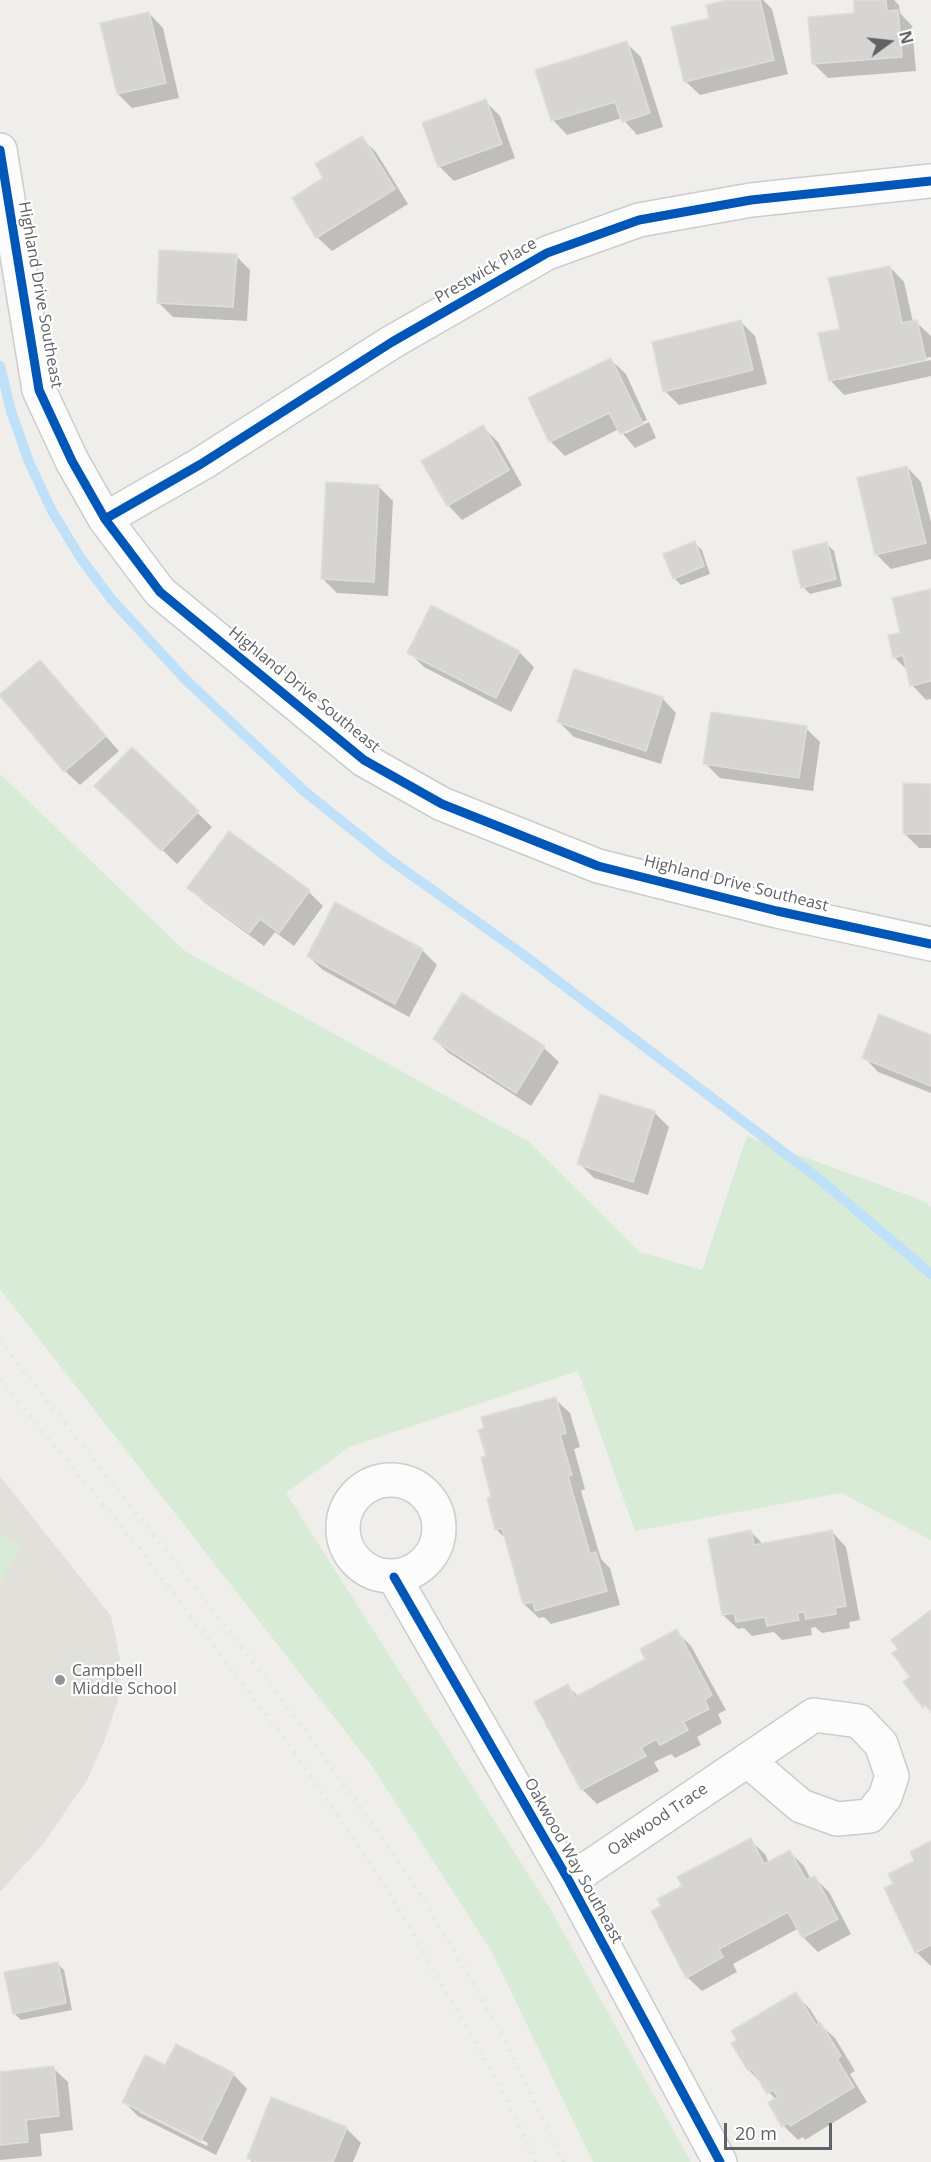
<!DOCTYPE html>
<style>
body{margin:0}
#map{position:relative;width:931px;height:2162px;overflow:hidden;background:#efeeea;font-family:"Open Sans",sans-serif}
canvas{display:block}
.north{position:absolute;left:859px;top:12px;width:60px;height:60px;-webkit-text-stroke:4px #fff;paint-order:stroke;rotate:75deg;font-size:16px;font-weight:700;line-height:24px;text-align:center;color:#5f6368}
.north::after{content:'';display:block;margin:auto;width:21px;height:27px;background:#5f6368;clip-path:polygon(50% 0,100% 100%,50% 72%,0 100%)}
.scale{position:absolute;left:724px;top:2123px;width:108px;height:27px;box-sizing:border-box;border:3px solid #5f6368;border-top:0;padding-left:8px;font-size:18px;line-height:21px;white-space:nowrap;color:#5f6368;-webkit-text-stroke:4px #fff;paint-order:stroke}
</style>
<div id="map">
<canvas width="931" height="2162"></canvas>
<div class="north">N</div>
<div class="scale">20 m</div>
</div>
<script>
const ctx = document.querySelector('canvas').getContext('2d');
ctx.lineJoin = 'round';
function fill(path, color) { ctx.fillStyle = color; ctx.fill(path, 'evenodd'); }
function stroke(path, color, width, dash) { ctx.strokeStyle = color; ctx.lineWidth = width; ctx.lineCap = dash ? 'butt' : 'round'; ctx.setLineDash(dash || []); ctx.stroke(path); }
function drawText(font, color, halo, rows, align = 'center') {
  ctx.font = font + ' "Open Sans",sans-serif'; ctx.lineWidth = 4.5; ctx.setLineDash([]); ctx.textBaseline = 'middle'; ctx.strokeStyle = halo; ctx.fillStyle = color; for (const [text, x, y, turn = 0] of rows) {
    ctx.save(); ctx.translate(x, y); ctx.rotate((+turn || 0) * Math.PI / 180); ctx.textAlign = isNaN(turn) ? turn : align; if (halo) ctx.strokeText(text, 0, 0); ctx.fillText(text, 0, 0); ctx.restore();
  }
}
const education = new Path2D(`
 M0,1476L111,1616L120,1659L118,1700L104,1742L87,1780L43,1844L0,1892Z`);
const green = new Path2D(`
 M0,774L185,951L529,1142L640,1252L702,1270L747,1136L924,1201L931,1207V1540L841,1493L635,1531L578,1371L349,1447L286,1493L551,1910L691,2162H593L492,1952L370,1763L0,1289Z
 M0,1533L21,1545L0,1583Z`);
const shadow = new Path2D(`
 M735,0H763L772,9L788,74L700,95L685,81Z
 M855,0H894L899,5L900,13L912,26L916,71L828,78L814,64L856,14Z
 M149,13L163,28L179,98L132,108L118,94Z
 M626,43L641,57L663,127L637,135L622,118L567,135L553,120Z
 M485,101L500,116L515,158L454,181L439,166Z
 M361,138L376,152L408,204L332,251L317,237L325,179Z
 M236,256L250,270L247,321L173,317L158,302Z
 M890,267L904,282L913,322H916L931,336V357L839,377V380L931,360V376L844,395L830,380L841,330Z
 M741,322L755,336L767,384L679,405L665,391Z
 M611,360L626,374L647,420L625,430V434L649,422L656,438L635,448L619,429L565,456L550,441Z
 M483,427L498,442L522,485L462,520L448,505Z
 M907,467L921,482L931,522V559L891,569L877,555Z
 M378,486L393,501L388,596L337,593L323,579Z
 M695,543L702,550L710,574L681,585L674,578Z
 M827,544L834,551L842,586L810,594L803,587Z
 M931,590V699L926,700L912,685L908,671L894,657L902,634Z
 M409,652H519L534,667L511,712L424,667Z
 M40,662L119,751L80,785L65,771Z
 M662,698L676,713L661,764L574,737L559,722Z
 M806,728L820,742L813,791L720,778L705,763Z
 M132,749L212,827L177,864L111,801Z
 M931,785V848H919L904,833Z
 M230,833L309,892L323,906L294,946L275,932L264,946L204,902L189,888Z
 M336,904L423,951L437,965L409,1017L323,970L308,956Z
 M462,995L544,1048L559,1062L531,1106L449,1053L434,1039Z
 M931,1036V1093L878,1072L864,1057Z
 M601,1095L655,1113L669,1127L648,1195L594,1178L579,1163Z
 M555,1399L570,1413L580,1447L574,1449L585,1489L581,1491L601,1559L610,1568L620,1605L551,1624L544,1617L539,1618L524,1604L507,1540L496,1529L488,1457Z
 M751,1532L764,1545L832,1532L846,1547L860,1620L849,1622L850,1628L822,1633L815,1627L811,1628L812,1635L782,1640L774,1632L752,1636L744,1628L738,1629L723,1615L709,1540Z
 M676,1631L691,1646L726,1710L718,1714L722,1723L697,1737L701,1745L675,1758L671,1754L654,1762L659,1771L597,1804L582,1789L568,1686L579,1697L648,1660Z
 M750,1840L765,1854L769,1863L790,1852L804,1866L811,1880L815,1878L829,1892L851,1934L818,1952L803,1937L799,1928L733,1964L737,1972L702,1991L687,1977L663,1907L684,1886Z
 M931,1843V1966L916,1952L895,1884Z
 M57,1963L64,1970L72,2010L21,2020L14,2013Z
 M795,1994L810,2009L819,2024L835,2038L855,2071L850,2074L867,2102L805,2140L803,2137L798,2140L784,2126L776,2100L749,2070Z
 M166,2067L233,2074L247,2089L216,2155L138,2116L124,2102ZM139,2109L208,2143L207,2146L139,2112Z
 M53,2068L68,2082L73,2130L40,2134L42,2156L0,2160V2074Z
 M346,2128L361,2143L353,2162H252L248,2158Z`);
const stream = new Path2D(`
 M0,366L11,411L29,462L52,511L80,557L112,600L186,680L304,791L389,859L521,953L823,1182L931,1274`);
const building = new Path2D(`
 M728,0H760L774,60L684,82L671,27L709,18L706,5Z
 M854,0H886L887,11L898,10L902,57L812,64L808,17L854,13Z
 M149,12L166,83L117,94L100,23Z
 M627,41L650,113L622,122L615,102L551,121L535,70Z
 M486,99L502,144L438,167L422,123Z
 M362,136L395,189L316,238L292,198L323,178L315,164Z
 M159,250L237,254L233,307L157,303Z
 M890,266L902,323L917,320L926,360L829,381L818,333L840,329L828,278Z
 M741,320L753,370L663,392L652,342Z
 M611,358L643,424L620,434L609,413L549,442L528,398Z
 M483,425L509,470L447,506L421,461Z
 M907,466L926,543L875,555L857,478Z
 M326,482L379,485L374,582L321,579Z
 M695,541L704,566L673,579L663,554Z
 M827,542L836,579L801,588L792,551Z
 M931,589V681L910,686L903,655L893,658L888,635L900,633L892,598Z
 M431,605L520,651L496,698L407,653Z
 M40,660L106,736L64,772L0,696V694Z
 M574,669L663,697L646,751L557,722Z
 M711,712L807,726L799,778L703,764Z
 M132,747L199,811L161,851L94,786Z
 M903,783L931,784V834H903Z
 M229,831L310,890L279,933L260,919L249,933L187,888Z
 M335,902L423,949L395,1004L307,956Z
 M462,993L545,1046L516,1093L433,1039Z
 M879,1014L931,1035V1086L862,1058Z
 M600,1094L655,1111L633,1182L577,1164Z
 M556,1397L566,1433L560,1435L572,1475L568,1476L590,1554L596,1552L607,1591L535,1611L533,1602L523,1604L502,1528L495,1530L487,1498L491,1497L481,1457L486,1456L478,1430L484,1428L481,1417Z
 M751,1530L754,1545L832,1530L846,1606L835,1608L836,1614L806,1619L804,1612L797,1613L799,1620L767,1626L765,1617L736,1622L734,1613L722,1615L708,1539Z
 M931,1610V1712L925,1705L923,1708L903,1682L910,1677L892,1653L898,1649L891,1640Z
 M677,1629L712,1695L705,1700L709,1709L683,1722L688,1730L660,1745L656,1739L641,1748L646,1756L581,1790L534,1702L568,1684L575,1697L645,1659L640,1649Z
 M751,1838L764,1864L790,1850L806,1880L815,1876L838,1919L802,1938L788,1912L719,1949L723,1957L686,1978L651,1911L661,1906L657,1899L682,1886L677,1877Z
 M931,1841V1945L915,1953L884,1888L893,1884L888,1874L914,1861L910,1852Z
 M58,1962L66,2003L13,2014L4,1972Z
 M796,1992L816,2025L820,2022L841,2056L837,2059L854,2087L790,2126L788,2123L782,2127L768,2103L778,2097L773,2090L767,2094L752,2069L748,2071L731,2043L737,2040L731,2031Z
 M176,2044L234,2073L201,2141L122,2102L145,2055L165,2065Z
 M54,2066L59,2116L26,2120L28,2142L0,2145V2072Z
 M271,2097L347,2127L333,2162H256L247,2158Z`);
const street = new Path2D(`
 M0,150L39,390L72,461L105,519L160,592L364,760L442,804L598,866L777,911L931,944
 M105,519L201,464L392,342L547,253L639,220L751,200L931,181
 M343 1528a48 48 0 1 1 96 0a48 48 0 1 1-96 0Z
 M394,1577L569,1881L720,2162
 M569,1881L814,1715L859,1721L881,1744L892,1776L885,1797L870,1816L837,1819L801,1806L747,1760`);
const rail = new Path2D(`
 M0,1341L223,1623L323,1754L420,1894L497,2025L564,2162
 M0,1379L138,1547L289,1745L388,1891L496,2078L536,2162`);
const cycleway = new Path2D(`
 M0,150L39,390L72,461L105,519L160,592L364,760L442,804L598,866L777,911L931,944
 M105,519L201,464L392,342L547,253L639,220L751,200L931,181
 M394,1577L569,1881L720,2162`);
const markers = [
 [60,1680,6,"#919496"]
];
const streetNames = [
 ["Prestwick Place",486,271,-30],
 ["Highland Drive Southeast",40,295,80],
 ["Highland Drive Southeast",304,690,39],
 ["Highland Drive Southeast",736,884,14],
 ["Oakwood Trace",658,1820,-34],
 ["Oakwood Way Southeast",573,1861,61]
];
const poiNames = [
 ["Campbell",72,1671],
 ["Middle School",72,1689]
];
fill(education, '#e2e0da');
fill(green, '#d8ebd6');
fill(shadow, '#0003');
stroke(stream, '#bfe0f9', 10);
fill(building, '#d6d5d3');
stroke(building, '#deddd9', 1.5);
stroke(street, '#cbcccc', 36);
stroke(street, '#fdfcfc', 33);
stroke(rail, '#e4e4e4', 4.5, [1.5, 8]);
stroke(cycleway, '#0057b8', 9);
for (const [x, y, r, color] of markers) { const dot = new Path2D(); dot.arc(x, y, r, 0, 2 * Math.PI); ctx.fillStyle = color; ctx.fill(dot); stroke(dot, '#fff', 2); }
drawText('16px', '#5f6368', '#fff', streetNames);
drawText('16px', '#5f6368', '#fff', poiNames, 'left');
</script>
